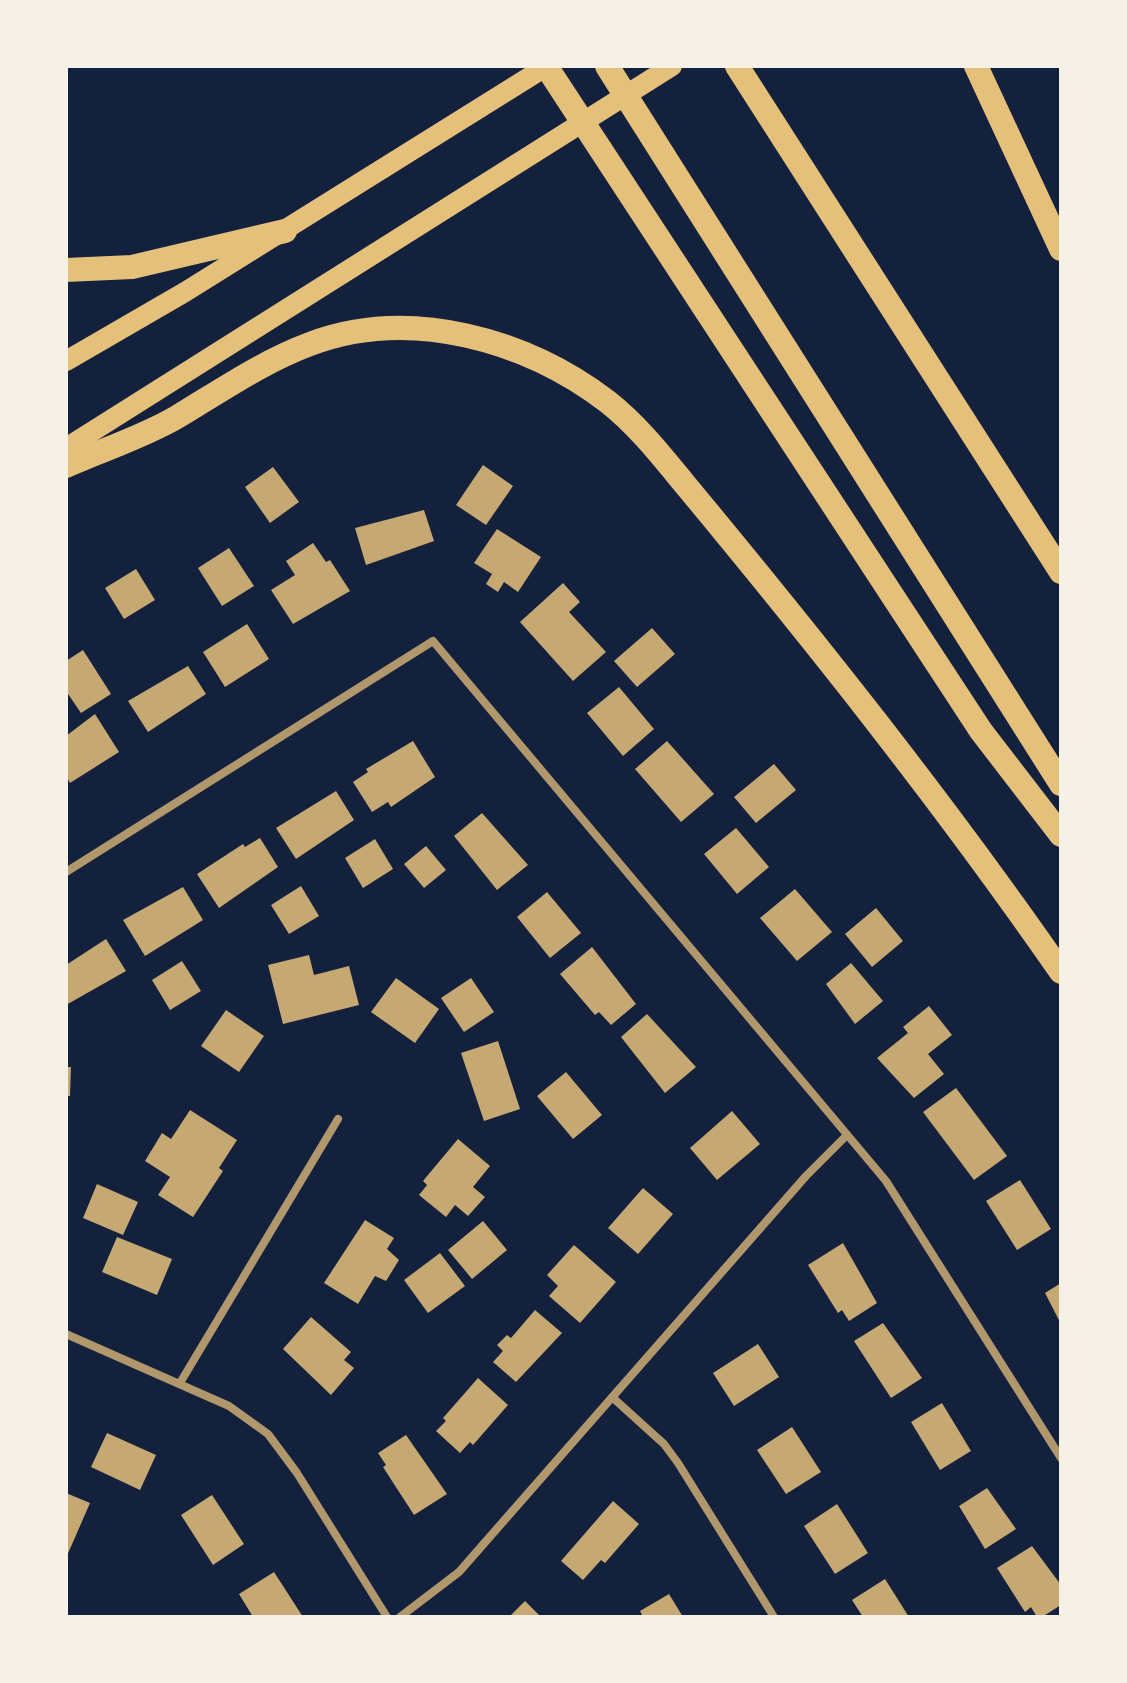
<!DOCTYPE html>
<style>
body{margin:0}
#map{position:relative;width:1127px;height:1683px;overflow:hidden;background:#14213d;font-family:"Public Sans",sans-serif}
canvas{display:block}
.frame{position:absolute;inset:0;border:68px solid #f6f1e7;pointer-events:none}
</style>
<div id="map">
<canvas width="1127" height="1683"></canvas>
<div class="frame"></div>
</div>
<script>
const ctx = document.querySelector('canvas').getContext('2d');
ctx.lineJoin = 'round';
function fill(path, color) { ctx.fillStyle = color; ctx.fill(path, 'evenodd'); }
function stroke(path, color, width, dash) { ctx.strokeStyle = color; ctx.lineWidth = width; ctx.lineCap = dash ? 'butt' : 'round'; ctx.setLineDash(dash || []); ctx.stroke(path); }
const building = new Path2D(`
 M483,465L513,486L486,525L456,505Z
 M273,467L299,502L270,523L245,487Z
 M424,510L434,541L366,565L355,528Z
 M497,529L541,557L518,592L504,582L498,592L486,584L492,574L474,563Z
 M313,543L326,562L330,560L350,591L293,624L271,590L295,575L286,561Z
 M229,548L254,586L222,606L198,568Z
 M136,569L155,600L124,619L105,588Z
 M563,583L580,602L569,612L606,652L573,681L520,622Z
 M247,624L269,659L225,687L203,652Z
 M652,628L675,654L637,687L614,661Z
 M83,650L111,694L81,713L66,691V661Z
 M188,666L206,694L148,732L128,701Z
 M619,687L654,729L623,756L587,713Z
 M95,714L119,752L70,783L66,776V736Z
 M413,741L435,777L391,807L388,802L372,812L353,782L368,772L366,769Z
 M667,741L714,794L681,822L635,769Z
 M774,764L796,790L756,823L734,797Z
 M336,791L354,820L296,859L276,828Z
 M482,813L528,865L497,890L454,836Z
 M736,828L769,867L737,894L704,854Z
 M260,838L278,867L219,908L197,874L243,844L245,847Z
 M375,839L393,869L363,888L345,858Z
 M426,846L446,870L424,888L404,864Z
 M301,886L319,916L289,934L271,905Z
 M183,887L203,920L145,956L123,920Z
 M795,889L832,932L797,961L760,918Z
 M547,892L581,933L550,958L517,917Z
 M876,908L903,941L872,967L845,934Z
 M106,939L126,971L66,1005V965Z
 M592,947L636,1004L611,1025L599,1012L595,1015L560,974Z
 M309,955L314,975L349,966L359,1005L283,1024L268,965Z
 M182,961L201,991L170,1010L152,980Z
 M851,963L883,1001L855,1024L826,984Z
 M396,978L439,1009L415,1043L371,1012Z
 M471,978L494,1012L464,1032L441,998Z
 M929,1006L952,1035L928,1054L944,1074L914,1098L877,1058L908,1033L903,1027Z
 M226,1010L264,1036L239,1072L201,1046Z
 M647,1014L696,1067L665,1093L621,1037Z
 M498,1041L520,1109L484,1121L461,1053Z
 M66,1067H71L70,1096H66Z
 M566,1072L602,1115L573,1139L537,1096Z
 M956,1088L1007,1156L974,1180L923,1112Z
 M190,1110L237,1140L219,1168L223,1171L193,1217L158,1195L170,1177L145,1161L162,1133L171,1139Z
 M732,1111L760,1144L717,1180L690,1148Z
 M458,1139L490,1166L473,1187L485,1197L468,1216L455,1205L446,1217L419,1195L427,1185L423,1181Z
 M1020,1180L1051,1229L1017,1250L986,1201Z
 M97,1184L138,1202L123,1235L83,1218Z
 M643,1188L673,1214L638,1254L608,1228Z
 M365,1220L394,1238L387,1249L399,1260L386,1281L375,1276L358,1304L324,1283Z
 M483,1221L507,1250L472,1279L448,1250Z
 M117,1237L172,1259L157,1295L102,1272Z
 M843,1243L877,1303L849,1321L842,1310L838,1313L808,1265Z
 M574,1245L616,1282L580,1323L549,1296L558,1286L547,1275Z
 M440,1253L465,1286L428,1313L404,1280Z
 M1061,1283V1324L1045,1293Z
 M535,1310L562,1333L516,1382L493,1362L503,1351L497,1345L507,1335L511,1338Z
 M311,1317L351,1352L344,1360L354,1368L331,1395L283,1349Z
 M883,1323L922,1378L891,1398L854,1341Z
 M758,1344L779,1377L734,1406L713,1373Z
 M478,1378L508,1405L473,1445L470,1442L460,1453L436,1431L446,1421L443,1418Z
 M942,1403L971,1451L940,1470L911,1422Z
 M792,1427L821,1472L786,1494L757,1450Z
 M107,1433L156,1455L140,1490L91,1467Z
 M406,1435L447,1494L414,1515L383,1467L386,1465L378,1453Z
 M987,1488L1016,1529L985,1549L959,1506Z
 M66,1493L90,1503L66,1558Z
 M212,1495L244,1544L213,1565L181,1515Z
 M613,1501L639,1524L605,1563L601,1560L583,1580L561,1561Z
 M837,1504L868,1553L835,1574L804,1526Z
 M1032,1546L1061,1585V1605L1042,1617H1037L1031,1607L1025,1612L997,1568Z
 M274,1572L303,1617H253L239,1594Z
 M885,1579L909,1617H863L852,1600Z
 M669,1594L683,1617H643L640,1611Z
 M525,1601L541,1617H509Z`);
const minor = new Path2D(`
 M66,872L433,641L886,1181L1061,1458
 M66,1334L229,1406L268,1434L297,1473L387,1617
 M180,1383L338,1119
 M612,1397L664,1444L678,1463L774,1617
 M400,1617L459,1572L806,1176L847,1135`);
const primary = new Path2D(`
 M66,361L185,292L547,66
 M66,448L672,66`);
const motorway = new Path2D(`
 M546,66L981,731L1061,835
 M607,66L1061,784
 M737,66L1061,572
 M976,66L1061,249
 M66,270L132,267L285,231
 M66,466C102,450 143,437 177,417C222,390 262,362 310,344C410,306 527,340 608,402C637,425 660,454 683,482C815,641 943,802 1061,972`);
fill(building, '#c6a872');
stroke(minor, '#b1986c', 8);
stroke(primary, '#e5c07b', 20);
stroke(motorway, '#e5c07b', 24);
</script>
